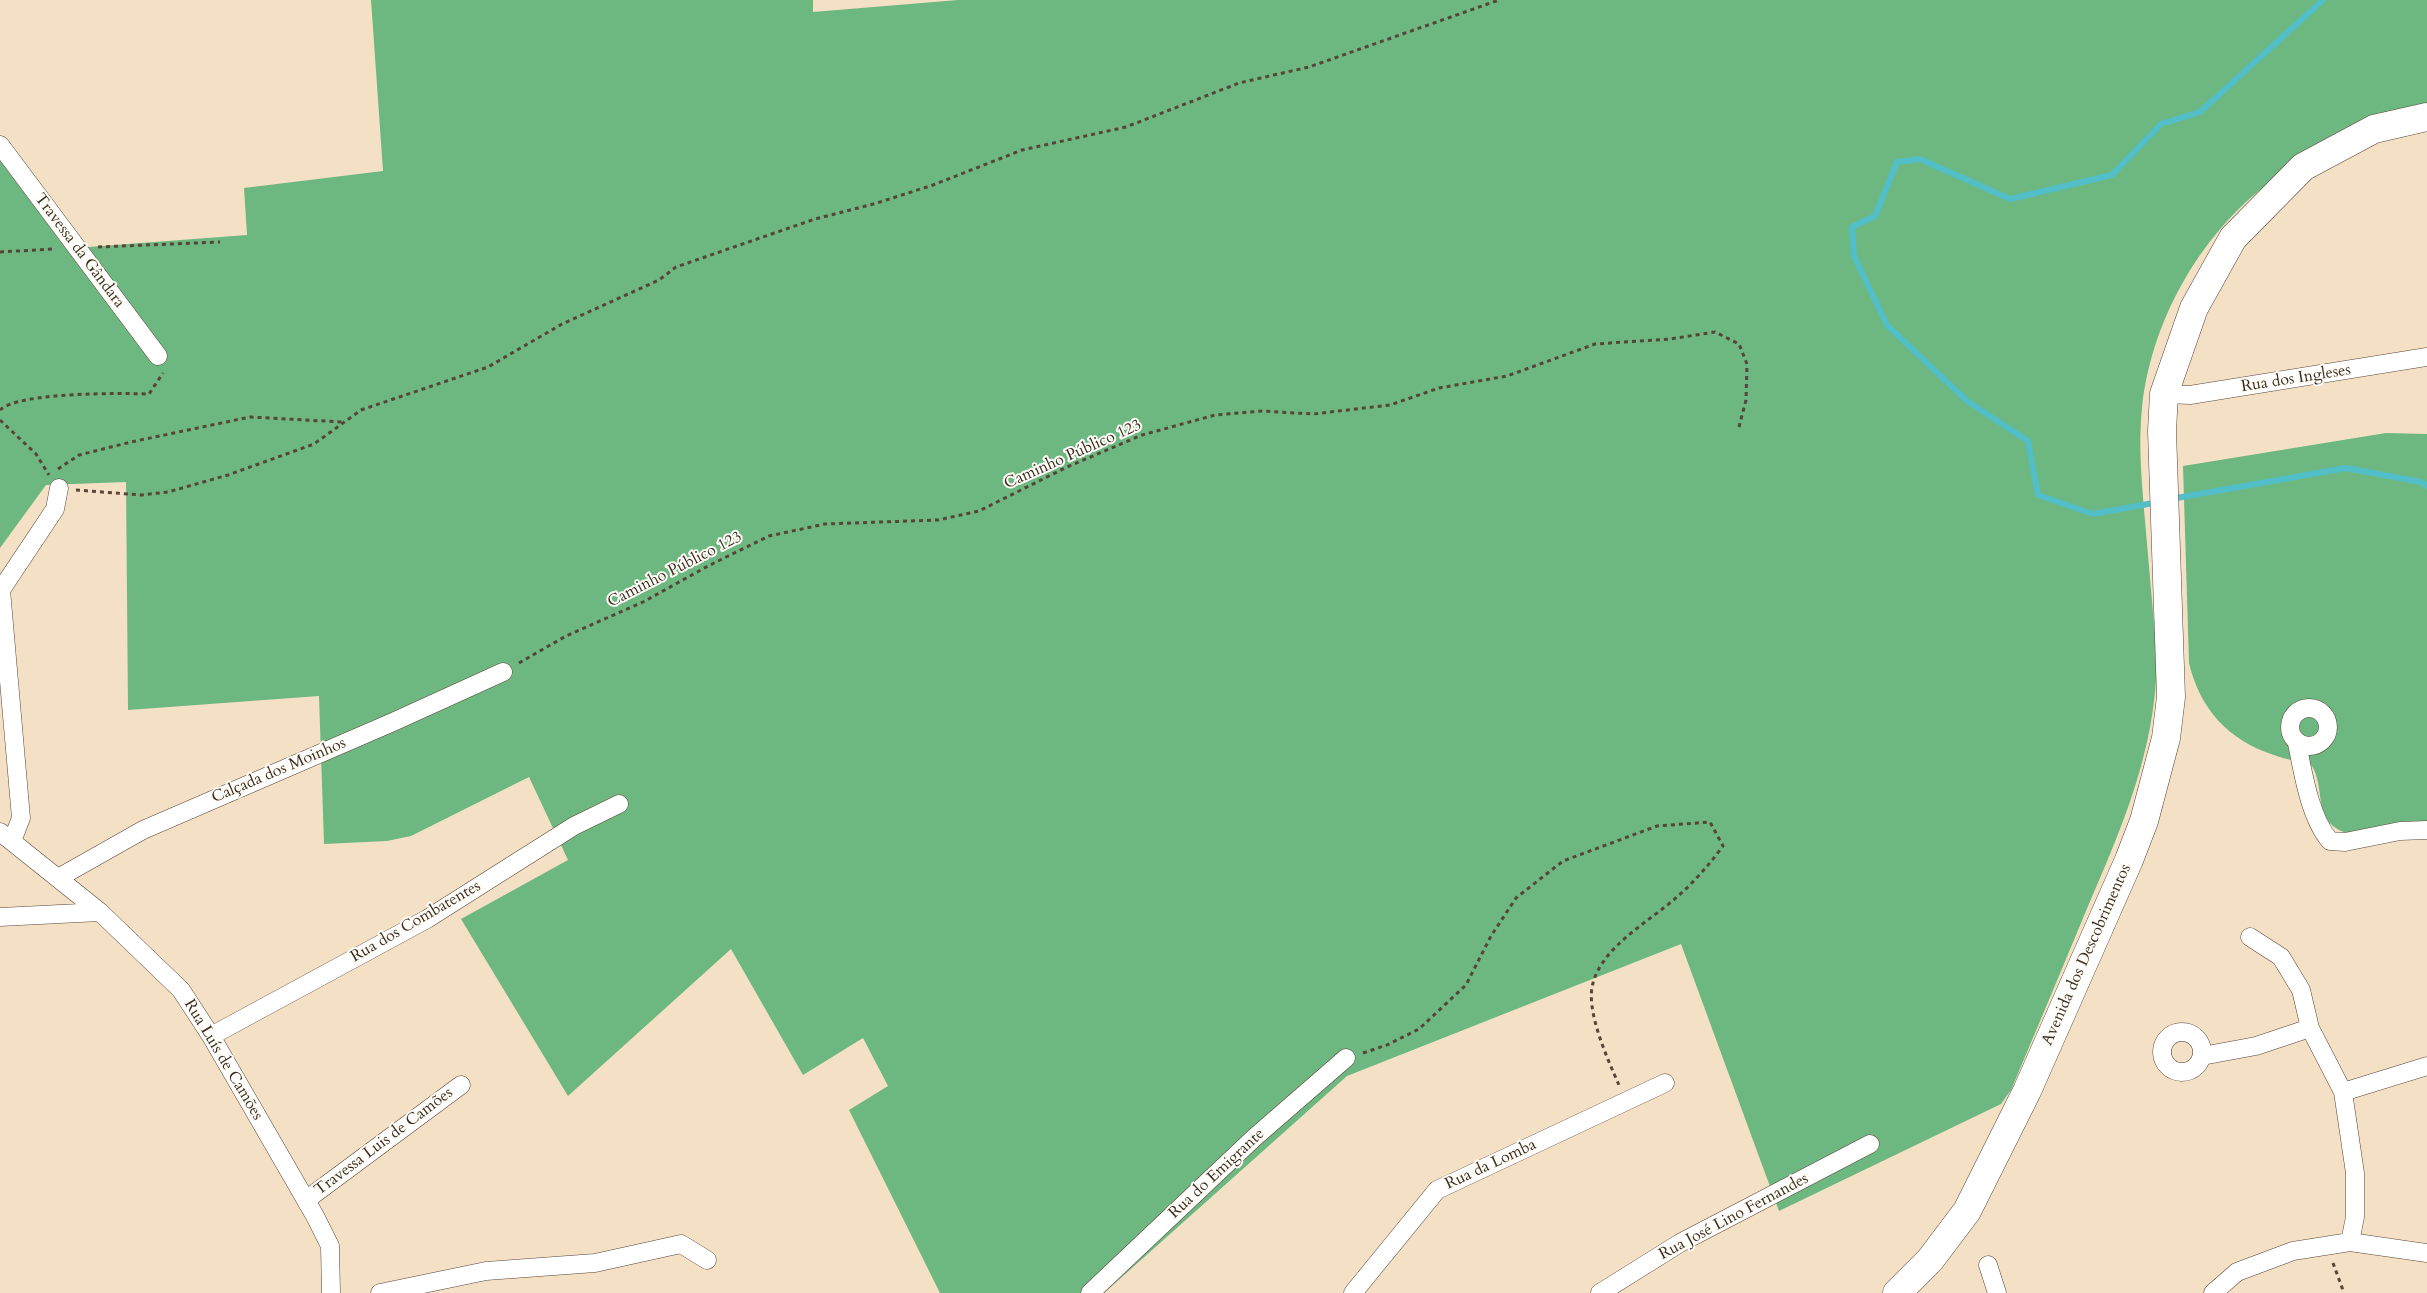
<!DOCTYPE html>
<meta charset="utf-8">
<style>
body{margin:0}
canvas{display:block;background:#f4e0c5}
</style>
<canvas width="2427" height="1293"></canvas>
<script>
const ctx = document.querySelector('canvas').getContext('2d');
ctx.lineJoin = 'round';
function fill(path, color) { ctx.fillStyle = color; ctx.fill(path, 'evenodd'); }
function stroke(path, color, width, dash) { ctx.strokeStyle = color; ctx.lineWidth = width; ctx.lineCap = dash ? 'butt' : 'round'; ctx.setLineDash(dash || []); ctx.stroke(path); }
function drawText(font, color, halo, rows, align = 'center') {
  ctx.font = font + ' Cardo,serif'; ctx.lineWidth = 4; ctx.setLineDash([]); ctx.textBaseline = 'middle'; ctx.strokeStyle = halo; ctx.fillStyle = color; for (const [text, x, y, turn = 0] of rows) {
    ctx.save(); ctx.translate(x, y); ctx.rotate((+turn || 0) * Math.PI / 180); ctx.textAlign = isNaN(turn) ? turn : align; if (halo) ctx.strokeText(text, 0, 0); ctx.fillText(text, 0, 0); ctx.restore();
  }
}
const forest = new Path2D(`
 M371,0H813V12L958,0H2427V114C2395,126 2364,139 2332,151C2319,157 2303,161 2290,168C2209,219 2152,313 2142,408C2138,446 2142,484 2145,521C2149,567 2153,612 2157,657C2156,751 2122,827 2086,911C2061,971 2036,1031 2011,1090L2001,1104L1779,1211L1681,944L1347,1076L1104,1293H940L849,1110L888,1086L863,1038L803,1075L731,949L568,1096L461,919L568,860L529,777L411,836L387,841L324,844L319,696L128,710L126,482L46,485L0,548V160L71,255L75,248L247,235L244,188L383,171Z
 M2386,433L2427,434V824C2403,827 2373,834 2349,833C2338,832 2326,822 2323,812C2319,797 2320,779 2312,766C2300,761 2287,760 2274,755C2228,740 2200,709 2189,663L2183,466Z`);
const stream = new Path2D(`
 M2171,499L2346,468L2421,482L2427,486
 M2159,502L2093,514L2038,495L2028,441L1967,401L1887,325L1854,256L1852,227L1875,216L1897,162L1920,159L2010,199L2112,175L2161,124L2200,112L2323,0`);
const path = new Path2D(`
 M98,247L220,242
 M0,252L54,249
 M0,410C19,392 120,393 149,394L163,373
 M0,420L36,454L49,475
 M58,469L79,455L131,442L250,417L343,422
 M76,490L141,495L168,492L228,475L314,444L361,410L488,367L562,324L659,280L676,267L815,219L877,203L933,185L1022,150L1126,127L1239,83L1309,67L1499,0
 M519,663L566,636L643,602L708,566L769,536L825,524L938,520L979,511L1067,467L1142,435L1215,415L1262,411L1313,414L1390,405L1439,388L1507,376L1595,344L1670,339L1715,332L1739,344L1747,364L1746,400L1739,427
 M1363,1053L1387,1045L1419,1029L1466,985L1491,936L1516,898L1563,861L1657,826L1710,822L1723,846C1709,865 1694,882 1677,897C1650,921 1603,946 1593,983C1585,1010 1608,1060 1619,1085
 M2333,1263L2344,1293`);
const minor = new Path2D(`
 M0,145L158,356
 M2164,394L2190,395L2427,357
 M2290 727a19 19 0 1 1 38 0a19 19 0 1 1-38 0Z
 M2297,743C2303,773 2310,818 2330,841L2345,842L2400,831L2427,830
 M0,832L100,912L181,990L211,1036L315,1216L330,1246L331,1293
 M12,841L21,818L1,590L55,509L59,488
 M58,878L143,830L393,722L503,672
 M0,917L100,912
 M2250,937L2281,957L2301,990L2310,1028L2343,1092L2355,1173V1217L2350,1242
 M2162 1052a20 20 0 1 1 40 0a20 20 0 1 1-40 0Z
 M211,1036L427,919L574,826L619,804
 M2202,1056L2256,1046L2310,1028
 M2343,1092L2427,1066
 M306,1200L461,1085
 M1988,1265L1997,1293
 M380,1293L486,1271L595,1263L681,1244L707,1260
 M1090,1293L1255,1137L1346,1058
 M1353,1293L1437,1190L1665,1083
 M1600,1293L1680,1243L1870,1144
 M2213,1293L2237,1272L2293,1251L2350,1242L2427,1253`);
const primary = new Path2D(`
 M1897,1293L1930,1260L1967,1211L2027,1091L2129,860L2144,821L2166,738L2171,697L2162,431L2164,394L2194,308L2233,238L2303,167L2374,129L2427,117`);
const streetNames = [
 ["Travessa da Gândara",79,251,53],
 ["Rua dos Ingleses",2296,379,-9],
 ["Caminho Público 123",1073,455,-24],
 ["Caminho Público 123",675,570,-27],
 ["Calçada dos Moinhos",279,771,-23],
 ["Rua dos Combatentes",416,922,-30],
 ["Avenida dos Descobrimentos",2087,955,-66],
 ["Rua Luís de Camões",223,1060,59],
 ["Travessa Luis de Camões",384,1142,-37],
 ["Rua da Lomba",1491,1165,-25],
 ["Rua do Emigrante",1217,1174,-43],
 ["Rua José Lino Fernandes",1734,1217,-28]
];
fill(forest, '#6db880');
stroke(stream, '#51bec8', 6);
stroke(minor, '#574537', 19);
stroke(primary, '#574537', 29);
stroke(path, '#574537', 3, [4, 4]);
stroke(minor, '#fff', 18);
stroke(primary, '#fff', 28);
drawText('16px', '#3b2a1e', '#fdfcf7', streetNames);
</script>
